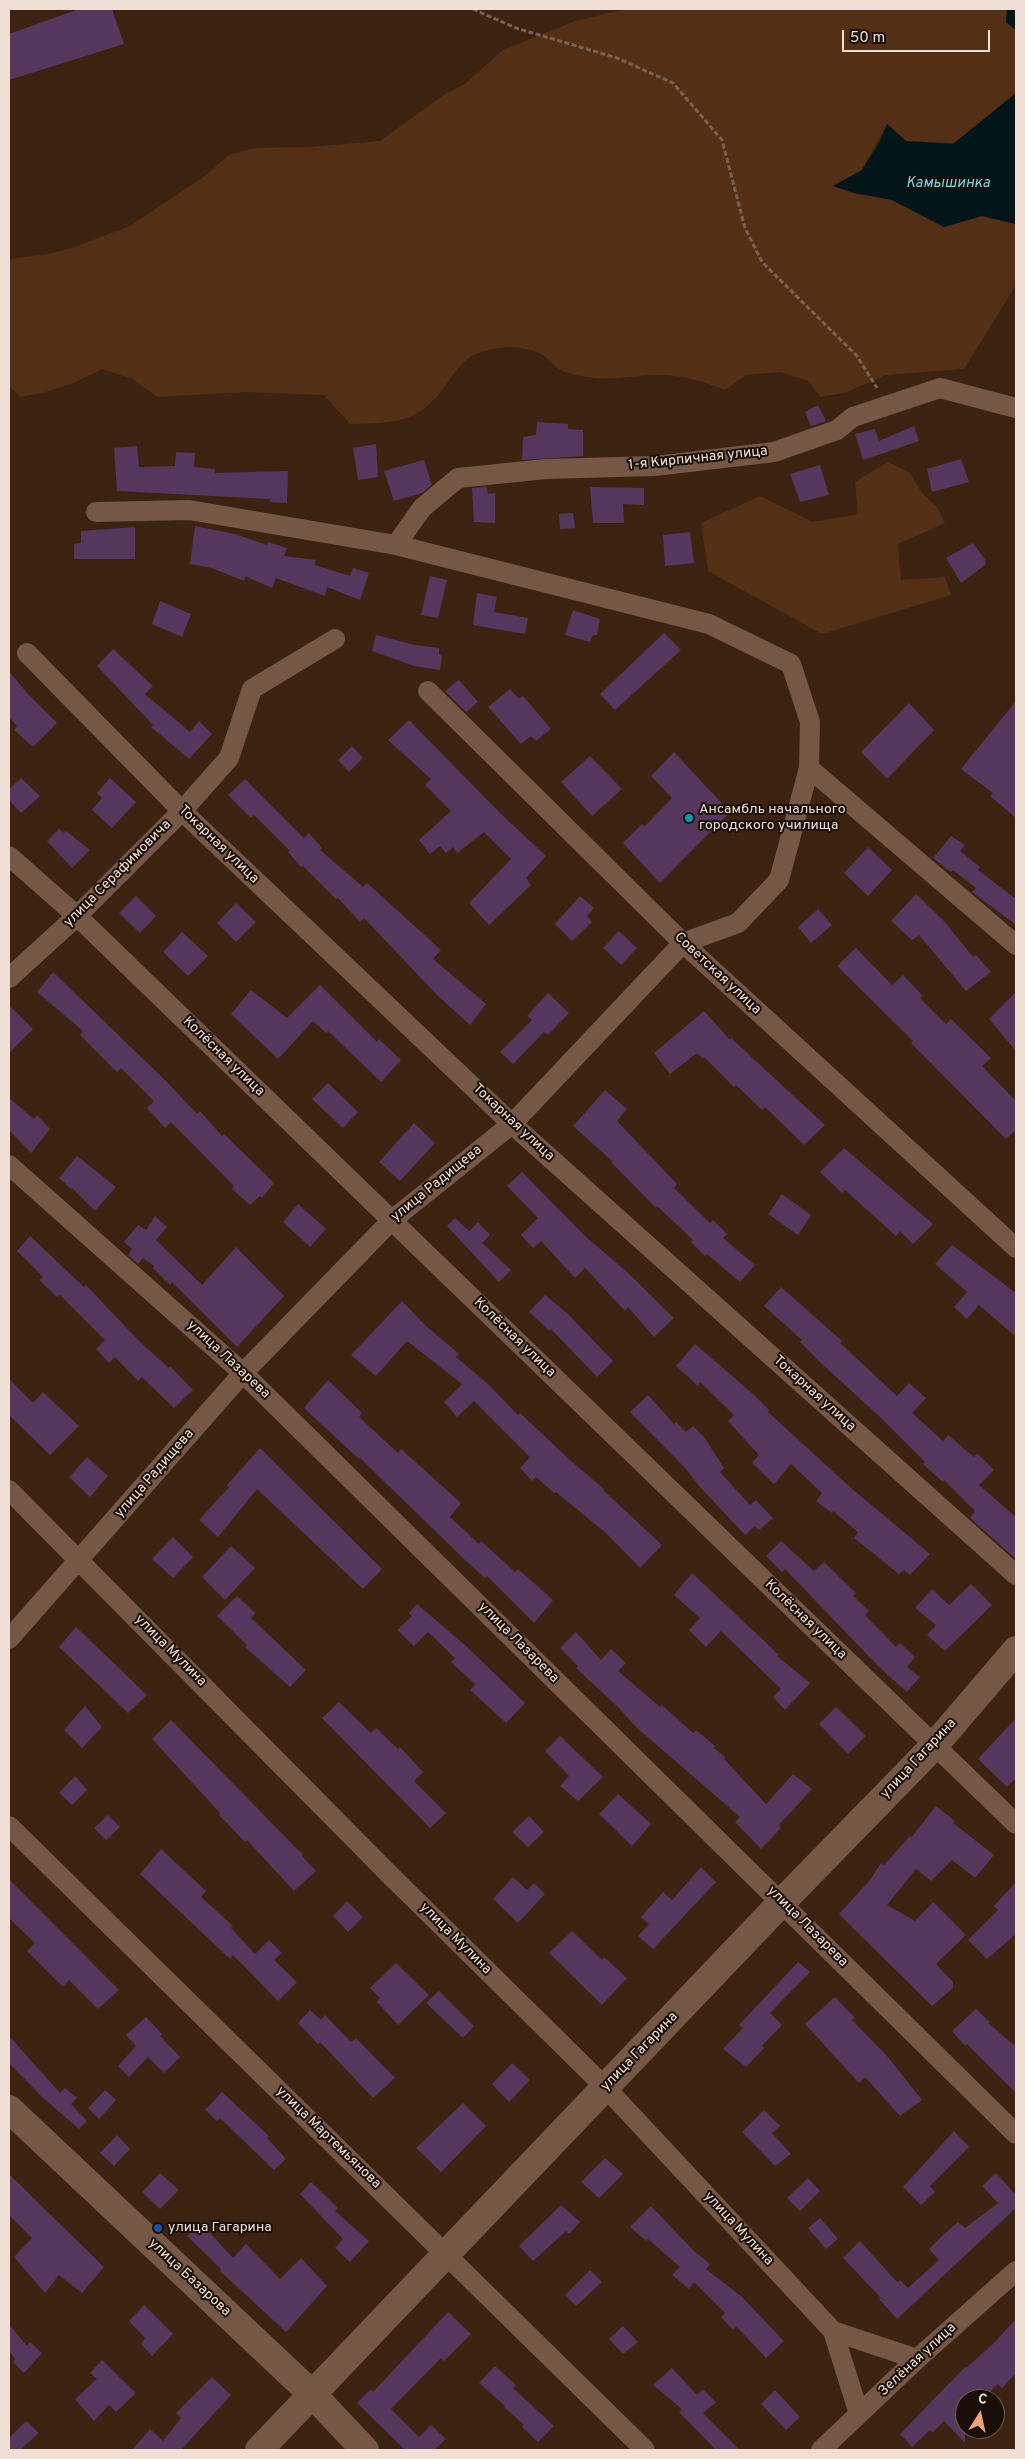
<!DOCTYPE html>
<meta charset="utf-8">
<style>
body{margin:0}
#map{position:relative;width:1025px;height:2459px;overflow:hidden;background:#3b2211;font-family:Overpass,sans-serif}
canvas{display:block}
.frame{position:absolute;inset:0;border:10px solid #f0dfd4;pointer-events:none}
.north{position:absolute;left:955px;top:2389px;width:50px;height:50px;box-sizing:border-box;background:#1a0f08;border:1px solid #70625a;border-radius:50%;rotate:10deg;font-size:14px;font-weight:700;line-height:20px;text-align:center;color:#f0dfd4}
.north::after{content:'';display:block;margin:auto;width:18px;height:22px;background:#efa378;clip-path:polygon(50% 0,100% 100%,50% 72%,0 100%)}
.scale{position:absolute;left:842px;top:30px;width:148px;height:22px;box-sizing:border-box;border:2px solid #f0dfd4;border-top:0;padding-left:6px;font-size:15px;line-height:18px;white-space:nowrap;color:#f0dfd4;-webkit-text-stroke:4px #1a0f08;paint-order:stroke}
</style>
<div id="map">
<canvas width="1025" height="2459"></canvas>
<div class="frame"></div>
<div class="north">С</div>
<div class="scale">50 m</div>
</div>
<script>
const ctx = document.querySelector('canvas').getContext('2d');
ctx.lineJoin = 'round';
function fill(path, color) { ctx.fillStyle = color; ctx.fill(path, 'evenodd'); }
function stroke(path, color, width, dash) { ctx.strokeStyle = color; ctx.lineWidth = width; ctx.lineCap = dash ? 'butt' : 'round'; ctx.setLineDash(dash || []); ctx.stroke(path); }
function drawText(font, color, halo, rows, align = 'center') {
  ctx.font = font + ' Overpass,sans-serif'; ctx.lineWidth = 4; ctx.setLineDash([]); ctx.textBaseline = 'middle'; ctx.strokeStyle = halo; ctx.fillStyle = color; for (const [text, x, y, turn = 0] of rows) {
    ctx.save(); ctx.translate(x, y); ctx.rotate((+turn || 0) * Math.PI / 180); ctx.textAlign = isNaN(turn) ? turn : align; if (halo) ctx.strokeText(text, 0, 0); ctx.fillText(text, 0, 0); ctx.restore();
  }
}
const green = new Path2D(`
 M626,9H1007L1006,22L1016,30V93L954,143L906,141L887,124L862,170L834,186L854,193L892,200L944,227L982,216L1016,224V285L964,369L886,375L844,393L821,397L808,381L780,372L746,375L725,390C703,381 679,374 655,375C632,376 611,381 587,377C579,376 568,374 561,370C555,367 550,360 544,356C523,343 495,346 474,355C463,360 452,375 446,385C418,424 394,423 350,424L324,395L244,392L157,397L133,379L102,369C74,384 52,392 20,397L9,386V259L49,254L75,247L130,226L205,176L229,155L253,148L308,147L380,141L442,96L466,83L503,50L575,21Z
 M888,462L909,472L922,493L938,508L945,523L898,544L901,580L945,577L951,595L822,634L708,571L701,523L760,496L813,522L858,514L855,482Z`);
const water = new Path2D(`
 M1007,9H1016V30L1006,22Z
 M1016,93V224L982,216L944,227L892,200L854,193L833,186L862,170L880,141L887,124L906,141L953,144Z`);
const building = new Path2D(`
 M79,9H112L124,44L9,80V34Z
 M818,405L826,421L811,426L805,412Z
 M537,422L568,424V429L583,430V456L522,460L523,437L536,435Z
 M914,426L919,441L863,460L855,434L875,429L879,441Z
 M376,444L378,477L358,480L353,448Z
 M137,446L139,467L175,466L176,452L195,453L194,467L215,469V473L288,471L287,503L270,502V499L117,491L114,448Z
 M961,459L969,482L932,492L927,469Z
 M424,460L432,485L422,493L394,501L384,471Z
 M820,465L829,495L800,502L790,474Z
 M487,487L488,494L495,493V523L474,522L472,488Z
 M590,487L644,488V505L623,504L624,523H593Z
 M573,513L575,528L560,529L559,514Z
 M195,526L235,534L267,545L268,542L287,548L284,556L316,560L315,565L350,576L353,568L369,573L360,600L327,587L325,596L276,578L272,588L245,576L244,581L212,568L190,564Z
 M135,527V559H74V544L81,543V531Z
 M690,532L694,563L665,566L663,535Z
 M973,543L986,561L985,565L961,583L946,558Z
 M430,576L447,580L438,618L421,615Z
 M477,593L497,597L494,612L528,618L525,634L473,625Z
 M160,601L191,614L182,637L152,624Z
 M573,610L600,619L597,635H593L590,642L565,635Z
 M664,633L681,650L615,710L600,694Z
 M376,635L415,645L439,648V654L442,656L440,670L414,666L372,651Z
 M113,649L153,686L145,694L190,732L199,721L212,734L189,759L151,727L153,725L97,666Z
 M9,671L27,693L57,723L33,747L14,730L17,726L9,717Z
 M459,680L478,702L466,712L445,691Z
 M510,689L519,699L523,696L551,729L536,741L531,736L521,744L488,707Z
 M1016,701V818L990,796L993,793L961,769Z
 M909,703L934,730L887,779L861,752Z
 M409,720L501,814L546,856L526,878L531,885L489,925L469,903L511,859L484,832L457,853L453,847L446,853L440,846L430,854L419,840L451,811L425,785L431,779L388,740Z
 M352,746L363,758L349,772L338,760Z
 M674,752L730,812L660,883L623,843L642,824L645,826L672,798L651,776Z
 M590,756L622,789L592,816L561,782Z
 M21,778L40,796L21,813L9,800V789Z
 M110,778L136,802L112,828L92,810L102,798L97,793Z
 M245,779L304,838L309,833L322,848L320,850L363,887L367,883L441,950L433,959L486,1004L470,1025L437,995L364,918L360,922L338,898L336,899L303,866L301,867L288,852L290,851L254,815L251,818L228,795Z
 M59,829L64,833L66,831L90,850L72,868L47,841Z
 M951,836L965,845L960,851L980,867L978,870L1016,899V925L972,892L976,888L953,870L951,872L933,858Z
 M868,847L892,870L868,896L844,873Z
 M916,894L944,921L973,957L976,955L991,972L966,991L919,935L912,940L891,921Z
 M136,896L156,916L140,933L119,913Z
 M580,896L594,908L587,916L592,922L572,941L555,924Z
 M236,903L256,922L236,942L217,923Z
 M818,909L832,925L811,943L798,927Z
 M619,931L637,948L621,965L603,948Z
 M182,932L208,956L188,976L163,952Z
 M856,948L892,985L903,975L923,996L920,998L946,1024L951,1019L991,1058L982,1066L1016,1101V1130L1006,1139L911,1043L913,1041L837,966Z
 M53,972L168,1083L197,1114L200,1111L222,1136L224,1134L274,1183L262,1198L260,1196L250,1205L232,1189L234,1186L171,1122L165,1128L147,1108L154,1101L121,1068L117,1072L80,1035L83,1031L37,992Z
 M320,985L377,1042L379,1039L401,1060L381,1082L328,1031L326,1033L313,1021L278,1059L231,1014L251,990L287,1018Z
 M1016,992V1051L989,1019Z
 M548,993L569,1013L548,1035L544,1032L513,1064L500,1052L532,1020L527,1016Z
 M9,1005L33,1029L9,1053Z
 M704,1011L730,1040L731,1038L825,1125L804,1145L765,1107L762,1110L736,1085L734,1087L704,1057L703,1059L697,1053L670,1074L654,1053Z
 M328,1083L358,1112L343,1128L312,1099Z
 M605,1090L627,1109L617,1121L677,1184L674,1188L710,1223L713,1220L727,1234L723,1238L755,1265L740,1282L707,1254L705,1256L691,1242L693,1240L657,1206L656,1208L611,1162L612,1161L573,1126Z
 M9,1098L34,1119L37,1115L50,1129L31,1153L9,1130Z
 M414,1123L435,1143L400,1181L379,1162Z
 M844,1148L933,1224L913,1244L900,1231L896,1236L845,1190L842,1193L820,1172Z
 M77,1156L116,1187L95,1211L72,1188L71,1189L59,1178Z
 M522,1172L585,1236L627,1272L674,1318L654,1337L628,1307L625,1311L585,1268L575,1278L541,1241L533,1248L521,1235L538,1218L507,1186Z
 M782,1194L811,1215L798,1235L768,1214Z
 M298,1204L326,1229L310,1247L283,1222Z
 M155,1216L167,1227L156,1240L202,1285L236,1247L284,1296L237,1347L172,1282L170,1285L153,1268L154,1266L143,1258L138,1264L128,1255L132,1249L124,1242L138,1225L146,1230Z
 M455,1218L469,1231L478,1222L490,1235L482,1243L511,1270L499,1282L447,1226Z
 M30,1236L84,1287L86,1285L140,1342L169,1368L170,1366L193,1390L174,1408L142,1377L138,1381L115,1357L109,1363L96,1349L105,1340L60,1295L57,1297L39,1280L43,1277L17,1251Z
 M952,1245L1016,1293V1337L979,1305L967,1319L954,1307L967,1292L935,1264Z
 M781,1287L842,1341L840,1343L897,1396L909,1383L926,1398L912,1413L943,1441L948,1435L974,1457L977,1453L994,1470L979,1485L1016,1517V1559L970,1518L975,1511L944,1480L943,1482L923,1464L925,1462L879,1416L822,1364L800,1342L802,1340L764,1306Z
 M545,1295L567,1313L613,1361L597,1377L551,1329L550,1331L529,1312Z
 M402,1301L426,1326L459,1354L456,1357L489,1385L518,1415L520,1413L571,1461L604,1489L603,1490L662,1545L640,1568L607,1534L556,1492L554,1493L536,1477L532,1481L520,1468L530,1457L474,1401L457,1417L444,1402L462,1384L407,1341L376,1376L351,1355Z
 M695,1344L753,1394L769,1410L768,1412L851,1488L930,1554L910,1575L904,1570L899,1574L854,1538L858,1532L833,1511L832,1513L816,1501L822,1493L791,1464L774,1484L752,1463L759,1455L728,1421L734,1415L700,1382L698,1386L676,1366Z
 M9,1379L33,1403L43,1392L79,1426L50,1455L9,1415Z
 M328,1380L362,1413L359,1417L398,1453L401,1449L461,1503L450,1517L479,1544L481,1541L515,1572L518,1569L553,1600L534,1623L487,1576L485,1578L465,1560L360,1458L359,1459L304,1408Z
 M648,1395L674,1424L676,1422L686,1432L693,1426L704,1437L724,1468L720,1472L750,1505L756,1500L773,1518L759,1530L755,1526L745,1535L699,1486L687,1470L630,1412Z
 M260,1448L382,1569L363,1589L257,1489L218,1537L199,1520L229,1487L227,1485Z
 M87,1457L108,1476L90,1497L69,1477Z
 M173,1537L193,1557L173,1578L152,1559Z
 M781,1541L814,1571L824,1562L856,1593L853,1596L869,1611L865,1615L896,1647L900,1643L915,1657L907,1667L920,1677L907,1692L879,1667L785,1569L782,1572L766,1556Z
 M231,1546L255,1568L225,1600L202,1577Z
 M692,1573L779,1655L777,1656L810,1683L785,1710L773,1697L781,1689L721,1631L706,1647L689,1630L700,1618L674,1595Z
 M971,1584L992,1605L945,1651L927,1635L936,1625L915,1608L932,1589L949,1605Z
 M237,1596L255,1613L251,1618L306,1670L290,1687L245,1647L247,1645L217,1616Z
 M417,1604L466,1646L525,1703L506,1723L470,1690L475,1684L451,1662L455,1658L428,1632L414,1646L397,1630L412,1616L409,1613Z
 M76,1627L147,1695L128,1713L59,1647Z
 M576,1632L601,1660L611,1649L626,1663L618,1671L660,1707L662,1705L693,1733L696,1730L715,1746L714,1748L725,1757L724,1759L766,1804L793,1774L812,1789L779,1825L781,1828L761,1849L735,1822L740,1817L636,1727L618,1707L576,1668L578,1666L560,1648Z
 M339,1702L371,1733L376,1728L398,1749L400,1747L423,1772L414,1781L446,1813L430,1828L322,1718Z
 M85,1706L102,1727L82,1748L64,1730Z
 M836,1707L866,1736L848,1754L819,1724Z
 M1016,1718V1778L1007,1787L978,1759Z
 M171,1720L303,1855L302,1856L316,1871L294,1891L247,1840L245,1842L219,1815L220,1813L152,1739Z
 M560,1736L603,1777L578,1801L560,1786L569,1776L545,1751Z
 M75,1776L87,1790L72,1805L59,1793Z
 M618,1794L651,1824L632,1846L599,1814Z
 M936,1806L955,1821L953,1823L994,1855L975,1878L952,1860L931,1881L916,1869L887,1905L915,1921L933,1902L966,1935L936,1964L953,1982V1988L932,2006L839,1914L870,1880L881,1863L884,1865L910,1836L911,1838Z
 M108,1815L120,1827L106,1840L94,1828Z
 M529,1816L544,1832L528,1847L512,1832Z
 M161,1849L206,1891L201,1897L233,1926L231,1928L255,1954L269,1940L282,1953L274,1960L297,1982L278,2001L233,1955L230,1959L140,1874Z
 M701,1867L716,1882L653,1949L638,1936L649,1924L641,1917L663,1892L672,1900Z
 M513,1877L527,1890L534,1883L545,1894L518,1923L493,1899Z
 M9,1879L119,1990L98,2009L69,1980L63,1987L27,1951L35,1943L9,1918Z
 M1016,1882V1934L987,1959L968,1940L998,1910L994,1906Z
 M347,1901L363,1917L348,1932L333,1916Z
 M572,1931L602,1960L604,1957L627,1978L602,2005L549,1953Z
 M798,1962L810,1972L770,2013L782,2025L762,2046L764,2048L746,2067L723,2049L743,2028L739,2025Z
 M396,1963L429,1995L398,2025L377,2002L380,1998L370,1988Z
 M439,1991L474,2026L463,2038L426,2003Z
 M835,1997L855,2018L852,2020L887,2056L922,2100L900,2116L865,2077L859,2083L805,2024Z
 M976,2009L990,2022L988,2023L1016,2047V2093L967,2044L965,2046L952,2031Z
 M310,2010L321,2020L325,2015L351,2042L356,2038L395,2078L373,2098L320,2042L318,2044L298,2023Z
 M146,2017L162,2034L160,2036L180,2057L164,2073L148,2057L129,2077L118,2066L136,2046L126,2035Z
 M9,2036L60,2093L65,2088L77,2098L71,2104L87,2121L79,2129L42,2097L9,2063Z
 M512,2063L530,2080L509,2102L492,2084Z
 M105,2090L116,2100L99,2119L88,2108Z
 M222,2092L269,2136L267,2138L286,2159L274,2170L220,2118L217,2121L205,2110Z
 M463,2103L486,2126L441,2172L416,2148Z
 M764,2110L780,2126L772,2133L791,2154L775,2166L742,2132Z
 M954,2131L969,2147L930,2186L935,2192L921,2205L903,2187Z
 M117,2135L130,2149L114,2166L100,2153Z
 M605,2158L623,2174L599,2198L581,2182Z
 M160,2173L179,2190L160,2209L142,2192Z
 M996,2173L1016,2195V2208L897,2319L879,2299L881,2298L843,2258L860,2241L897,2282L900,2280L908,2288L939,2260L929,2249L942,2236L958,2222L965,2228L998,2203L982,2186Z
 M9,2174L104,2267L82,2293L59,2275L45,2293L14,2257L32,2238L9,2215Z
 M808,2178L820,2191L800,2211L787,2198Z
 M311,2182L338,2208L335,2211L369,2241L350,2262L335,2248L343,2239L300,2194Z
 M561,2205L580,2222L569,2234L566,2231L533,2261L519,2246Z
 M651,2206L694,2251L710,2264L706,2269L742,2297L784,2341L766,2358L736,2326L733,2330L721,2317L725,2313L694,2282L689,2289L672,2275L680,2267L648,2239L646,2241L630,2227Z
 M820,2218L838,2239L826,2249L808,2228Z
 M200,2222L233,2258L246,2244L280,2279L301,2258L327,2286L286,2332L220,2271L221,2269L187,2236Z
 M590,2270L602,2282L576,2306L565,2295Z
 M144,2305L173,2334L152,2356L141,2344L145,2338L129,2321Z
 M448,2312L471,2334L444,2361L441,2358L391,2409L419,2437L431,2425L446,2439L434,2450H405L357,2403L371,2389L373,2392Z
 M1016,2319V2373L1002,2388L998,2384L982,2399H965V2443L944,2421L933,2432L930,2430L912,2447L900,2434L965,2367L966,2368L993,2344Z
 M9,2324L27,2346L30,2342L42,2353L24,2373L13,2362L15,2359L9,2351Z
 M623,2326L638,2342L623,2354L609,2339Z
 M102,2360L136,2393L116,2412L109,2405L94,2421L75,2399L97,2379L90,2373Z
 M495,2366L516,2385L513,2388L554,2426L538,2442L522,2427L524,2425L504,2407L505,2406L479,2383Z
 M672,2368L697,2395L703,2389L716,2402L703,2413L740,2450H716L679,2412L682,2409L653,2385Z
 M212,2377L231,2395L181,2450H132L150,2429L163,2441L181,2418L176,2413Z
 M775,2390L800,2417L786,2430L761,2404Z
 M26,2421L39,2433L20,2450H9V2438Z`);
const path = new Path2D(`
 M473,9L516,28L617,58L673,83L722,140L745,228L762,262L857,356L877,388`);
const street = new Path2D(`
 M396,545L422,508L458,478L546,469L655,466L774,452L837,430L853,417L940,388L1016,408
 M27,653L182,811L512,1124L1016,1575
 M428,691L683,943L1016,1248
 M809,768L1016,945
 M9,856L77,916L1016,1824
 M9,978L77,916L182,811L229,758L252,689L335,639
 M9,1165L243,1373L1016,2134
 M9,1490L389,1874L606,2088L833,2331L917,2359
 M9,1639L243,1373L392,1220L512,1124L683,943L738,923L779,880L809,768L810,722L791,664L709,624L396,545L189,510L96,512
 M9,1826L645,2450
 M833,2331L859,2414
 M821,2450L917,2359L1016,2271`);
const secondary = new Path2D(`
 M9,2109L313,2395L365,2450
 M259,2450L782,1902L934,1746L1016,1650`);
const markers = [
 [689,818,5,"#0f9aa8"],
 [158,2228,5,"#1a4fb4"]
];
const streetNames = [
 ["1-я Кирпичная улица",698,459,-6],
 ["Токарная улица",218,845,44],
 ["улица Серафимовича",118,874,-45],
 ["Советская улица",717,974,43],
 ["Колёсная улица",223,1057,44],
 ["Токарная улица",513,1123,43],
 ["улица Радищева",437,1184,-39],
 ["Колёсная улица",514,1338,44],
 ["улица Лазарева",228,1360,43],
 ["Токарная улица",814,1394,42],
 ["улица Радищева",155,1474,-49],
 ["Колёсная улица",805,1620,44],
 ["улица Лазарева",518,1643,45],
 ["улица Мулина",170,1651,45],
 ["улица Гагарина",919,1759,-47],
 ["улица Лазарева",807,1927,45],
 ["улица Мулина",455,1939,45],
 ["улица Гагарина",640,2052,-46],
 ["улица Мартемьянова",328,2138,44],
 ["улица Мулина",738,2229,47],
 ["улица Базарова",189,2278,43],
 ["Зелёная улица",918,2360,-43]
];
const poiNames = [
 ["Ансамбль начального",699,810],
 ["городского училища",699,826],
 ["улица Гагарина",168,2228]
];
const waterNames = [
 ["Камышинка",948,184]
];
fill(green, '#532f15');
fill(water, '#021619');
fill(building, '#55375d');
stroke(path, '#796253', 3, [5, 2.5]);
stroke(street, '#745744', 20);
stroke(secondary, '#745744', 28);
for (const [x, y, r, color] of markers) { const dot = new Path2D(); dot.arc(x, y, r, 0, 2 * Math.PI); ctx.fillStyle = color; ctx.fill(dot); stroke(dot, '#1a0f08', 2); }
drawText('14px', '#f0dfd4', '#1a0f08', streetNames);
drawText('14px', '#f0dfd4', '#1a0f08', poiNames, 'left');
drawText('italic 15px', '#6ddaea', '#1a0f08', waterNames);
</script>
